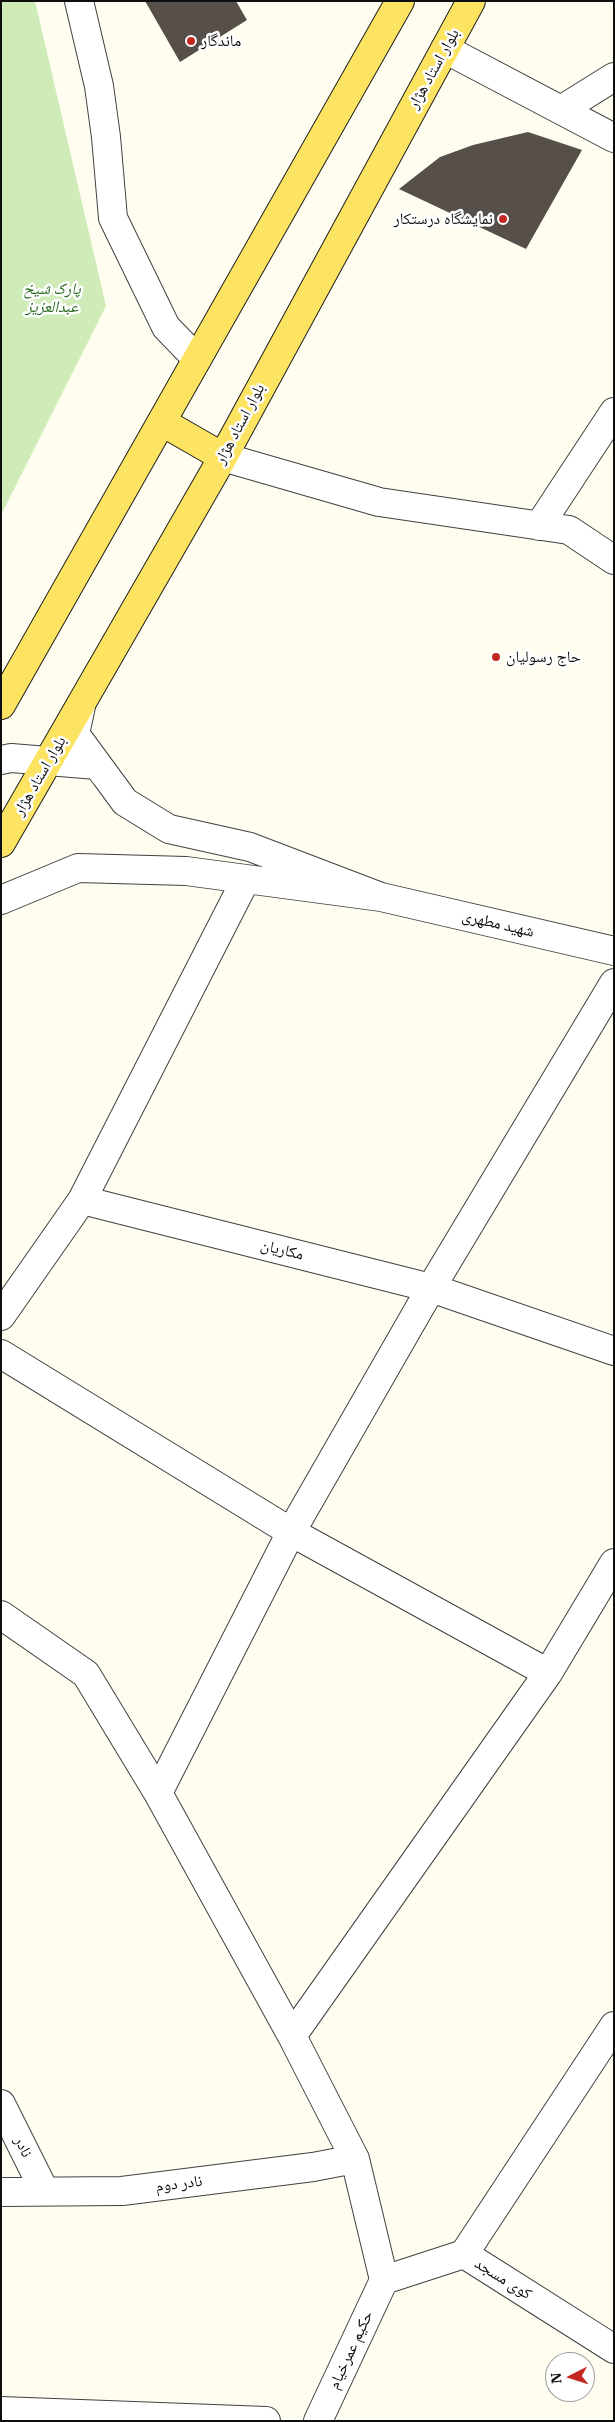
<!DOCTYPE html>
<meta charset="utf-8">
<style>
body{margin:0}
#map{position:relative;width:615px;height:2422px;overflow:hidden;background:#fffdef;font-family:"IBM Plex Serif",serif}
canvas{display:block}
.frame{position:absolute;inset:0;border:2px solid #0e0e0e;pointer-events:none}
.north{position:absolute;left:545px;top:2352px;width:50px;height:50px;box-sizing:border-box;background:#fff;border:1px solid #9f9f9f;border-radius:50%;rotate:265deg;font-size:14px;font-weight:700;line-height:20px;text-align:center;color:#0e0e0e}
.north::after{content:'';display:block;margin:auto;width:18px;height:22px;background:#c32722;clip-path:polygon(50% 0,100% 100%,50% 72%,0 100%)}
</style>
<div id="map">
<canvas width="615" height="2422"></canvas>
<div class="frame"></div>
<div class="north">N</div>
</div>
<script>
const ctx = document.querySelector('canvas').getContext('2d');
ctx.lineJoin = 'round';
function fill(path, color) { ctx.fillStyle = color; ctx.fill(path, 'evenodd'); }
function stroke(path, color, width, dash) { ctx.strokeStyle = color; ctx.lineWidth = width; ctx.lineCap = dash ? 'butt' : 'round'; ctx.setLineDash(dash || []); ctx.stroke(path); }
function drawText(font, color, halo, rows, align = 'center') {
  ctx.font = font + ' "IBM Plex Serif","Noto Naskh Arabic",serif'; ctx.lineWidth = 5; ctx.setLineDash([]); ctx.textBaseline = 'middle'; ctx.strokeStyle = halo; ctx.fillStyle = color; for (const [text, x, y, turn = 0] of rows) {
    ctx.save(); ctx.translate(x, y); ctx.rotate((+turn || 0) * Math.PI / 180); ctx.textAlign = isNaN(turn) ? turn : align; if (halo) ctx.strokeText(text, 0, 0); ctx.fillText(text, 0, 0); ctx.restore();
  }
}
const green = new Path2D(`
 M1,1H35L106,306L1,515Z`);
const building = new Path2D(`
 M145,1H236L247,20L180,62Z
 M528,132L582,150L526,249L399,189L440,157L473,145Z`);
const minor = new Path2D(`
 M79,1L99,86L106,137L113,218L166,327L197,359
 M445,49L614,138
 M561,110L614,77
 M223,457L379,502L569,530L614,560
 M539,526L614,412
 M1,760L11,758L97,765L105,775
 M381,897L614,951
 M1,900L78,868L186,871L381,897L250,847L169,829L125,802L75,734L81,706
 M82,1200L246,879
 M1,1316L82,1200L431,1288L614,1351
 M1,1354L291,1532L548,1673
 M1,1615L86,1674L158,1793L292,2036L355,2159L384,2280
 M158,1793L291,1532L431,1288L614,983
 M292,2036L548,1673L614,1563
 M1,2104L44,2190
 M1,2192L122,2191L313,2167L355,2159
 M464,2254L614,2026
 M384,2280L464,2254L614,2349
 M1,2411L266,2421
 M318,2421L384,2280`);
const major = new Path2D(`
 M162,422L223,457
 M1,705L400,1
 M1,843L223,457L471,1`);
const markers = [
 [191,41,5,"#c32722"],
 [503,219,5,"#c32722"],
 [496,657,5,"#c32722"]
];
const poiNames = [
 ["ماندگار",201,41],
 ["نمایشگاه درستکار",493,219,"right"],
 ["حاج رسولیان",506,657]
];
const streetNames = [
 ["بلوار استاد هژار",434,69,-61],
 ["بلوار استاد هژار",240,424,-62],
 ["بلوار استاد هژار",40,776,-60],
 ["شهید مطهری",498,924,13],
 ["مکاریان",282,1250,14],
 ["نادر",23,2147,64],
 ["نادر دوم",179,2184,-7],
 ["کوی مسجد",503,2279,32],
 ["حکیم عمرخیام",351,2350,-65]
];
const parkNames = [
 ["پارک شیخ",52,289],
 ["عبدالعزیز",52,307]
];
fill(green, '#ceebb8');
fill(building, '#57504a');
stroke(minor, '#414141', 30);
stroke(major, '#1f1f1f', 30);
stroke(minor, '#fff', 28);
stroke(major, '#fce362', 28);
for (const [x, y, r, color] of markers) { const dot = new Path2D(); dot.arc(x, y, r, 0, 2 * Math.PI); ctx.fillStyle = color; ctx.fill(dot); stroke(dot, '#fff', 2); }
drawText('16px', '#0e0e0e', '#fff', poiNames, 'left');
drawText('16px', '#0e0e0e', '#fff', streetNames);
drawText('italic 16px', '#26681c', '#fff', parkNames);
</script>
